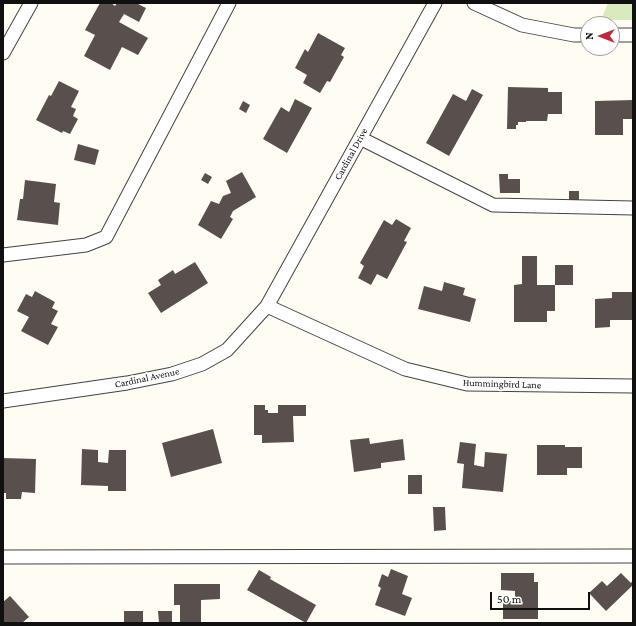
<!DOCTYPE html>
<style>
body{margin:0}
#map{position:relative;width:636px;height:626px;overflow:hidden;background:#fffcf4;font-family:"Crimson Pro",serif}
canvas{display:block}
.frame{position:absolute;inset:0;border:4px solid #101010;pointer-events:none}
.north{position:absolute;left:580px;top:16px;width:40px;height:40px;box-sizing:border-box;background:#fff;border:1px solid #9f9f9f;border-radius:50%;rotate:270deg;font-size:11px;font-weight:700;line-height:16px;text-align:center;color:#101010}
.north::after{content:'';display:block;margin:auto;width:14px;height:18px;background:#c3263d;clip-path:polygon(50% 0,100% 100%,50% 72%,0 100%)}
.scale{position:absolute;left:490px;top:592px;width:100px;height:18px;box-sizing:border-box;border:2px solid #101010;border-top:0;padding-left:5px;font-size:12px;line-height:14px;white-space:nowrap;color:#101010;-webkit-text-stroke:3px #fff;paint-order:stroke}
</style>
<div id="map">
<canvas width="636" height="626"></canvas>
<div class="frame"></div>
<div class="north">N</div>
<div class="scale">50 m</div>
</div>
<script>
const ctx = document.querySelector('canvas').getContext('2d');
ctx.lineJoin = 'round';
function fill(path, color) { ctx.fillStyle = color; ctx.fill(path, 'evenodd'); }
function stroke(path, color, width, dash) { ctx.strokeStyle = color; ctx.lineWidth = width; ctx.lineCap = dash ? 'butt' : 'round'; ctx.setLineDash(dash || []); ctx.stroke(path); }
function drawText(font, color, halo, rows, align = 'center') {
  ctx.font = font + ' "Crimson Pro",serif'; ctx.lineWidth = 4; ctx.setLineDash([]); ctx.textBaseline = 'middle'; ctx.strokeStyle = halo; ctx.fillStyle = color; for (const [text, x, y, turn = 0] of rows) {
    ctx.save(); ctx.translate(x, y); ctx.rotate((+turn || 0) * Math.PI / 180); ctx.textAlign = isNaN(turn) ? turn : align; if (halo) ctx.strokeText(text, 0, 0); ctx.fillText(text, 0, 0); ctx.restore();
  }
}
const green = new Path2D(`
 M608,3H633V20H601Z`);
const building = new Path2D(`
 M100,3H111L115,6L117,3H136L146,8L139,22L124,14L119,22L148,38L138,55L122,47L110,70L84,56L95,35L85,30Z
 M318,33L345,48L341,55L344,57L330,82L327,81L320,93L303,83L307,75L295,68L305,49L308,52Z
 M59,81L79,91L71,107L76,109L73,116L78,119L70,134L63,131L62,133L36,120L49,95L51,96Z
 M508,87L548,88V92H562V114H548L547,121H526V122H518V125H516V129H507Z
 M472,89L483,95L449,156L426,143L453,94L466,101Z
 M295,99L312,108L287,153L263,139L281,107L289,112Z
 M633,100V119H623V135H595V101Z
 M243,101L250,105L246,113L239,109Z
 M78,144L99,150L95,165L74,160Z
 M242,172L256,197L233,211L230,217L233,219L221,239L198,225L211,201L219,204L223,196L231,193L226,181Z
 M205,173L212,177L208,184L201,180Z
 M499,174H508V179H520V193H500Z
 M25,180L56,184L54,202L60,203L58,225L17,220L20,199H23Z
 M569,191H579V202H569Z
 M396,219L411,228L404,241L407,242L387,279L377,274L371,285L358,278L364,266L360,263L384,220L392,225Z
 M522,256H537V285H555V311H547V322H514V285L522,284Z
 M195,262L208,283L161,313L148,293L161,285L158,280L173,270L175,274Z
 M555,265H573V285H555Z
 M444,282L465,288L463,295L476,299L470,322L418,309L424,286L442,291Z
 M35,291L55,302L52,308L58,311L51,324L58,327L48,345L21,331L29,317L17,311L26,294L32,297Z
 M612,292H633V320H610V327L595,328V299L612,298Z
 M254,405H265V410H268V413H278V405H306V416H293L294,442L262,443V435H254Z
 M213,429L222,463L171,477L162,443Z
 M369,438L370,444L403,439L405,460L381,463V468L354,472L350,440Z
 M460,442L476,444L474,465L484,467L485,452L507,454L503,492L462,488L464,464L457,463Z
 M537,445H565V447H582V468H567V475H537Z
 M82,449L98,450V462L108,463L109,450H126V491H108V486L81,485Z
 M3,458L36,459L35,493L22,492L21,499H6V493H3Z
 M408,475H422V494H408Z
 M433,507H445L446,530L434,531Z
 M391,569L408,576L402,594L412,598L405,616L375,605L381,588L378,586L382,574L388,577Z
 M259,570L271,577L270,579L316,605L306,623L247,590Z
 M501,573H534V582H538V619H503V601H515V591L501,590Z
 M621,573L631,583L633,580V585L606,611L589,593L602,581L607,586Z
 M174,584H220V599L201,600V623H180V605H174Z
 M10,596L29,617L22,623H3V602Z
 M124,611H143V623H124Z
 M158,611H172V623H159Z`);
const minor = new Path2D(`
 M474,3L522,25L574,35H588
 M612,35H633
 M3,53L31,3
 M360,138L493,205L633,208
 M3,255L86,245L106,237L229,3
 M267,306L405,369L467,384L633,386
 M3,401L127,383L172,374L202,364L227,350L267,306L435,3
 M3,557L633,556`);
const streetNames = [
 ["Cardinal Drive",351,154,-61],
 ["Cardinal Avenue",147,378,-12],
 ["Hummingbird Lane",502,384,2]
];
fill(green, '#d9ebbc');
fill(building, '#59504d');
stroke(minor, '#434343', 15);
stroke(minor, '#fff', 13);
drawText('10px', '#101010', '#fff', streetNames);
</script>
